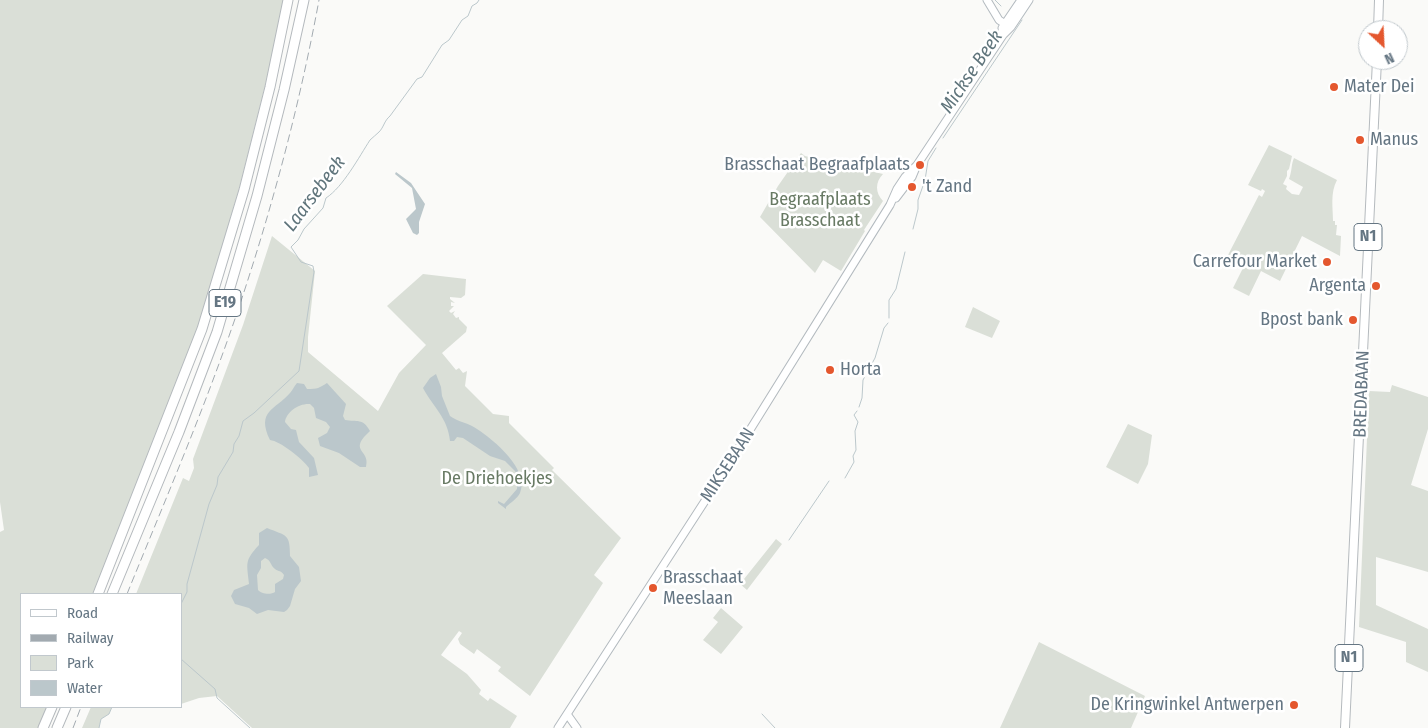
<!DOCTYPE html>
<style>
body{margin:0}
#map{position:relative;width:1428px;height:728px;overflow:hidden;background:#fafaf8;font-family:"Fira Sans Condensed",sans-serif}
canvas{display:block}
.legend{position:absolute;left:20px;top:593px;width:162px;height:115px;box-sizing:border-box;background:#fff;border:1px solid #c1c8cd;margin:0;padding:6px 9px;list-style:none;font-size:15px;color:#657683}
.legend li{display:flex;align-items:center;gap:10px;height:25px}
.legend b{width:25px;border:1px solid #c1c8cd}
.north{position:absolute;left:1358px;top:20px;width:50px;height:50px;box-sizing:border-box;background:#fff;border:1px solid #c1c8cd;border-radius:50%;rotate:155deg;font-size:14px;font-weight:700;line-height:20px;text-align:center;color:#657683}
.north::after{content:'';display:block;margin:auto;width:18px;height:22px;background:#e4572e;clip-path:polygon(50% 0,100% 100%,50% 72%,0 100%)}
</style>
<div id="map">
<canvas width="1428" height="728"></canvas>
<ul class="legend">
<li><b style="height:6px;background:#fff"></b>Road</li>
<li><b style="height:6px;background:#a2aab0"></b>Railway</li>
<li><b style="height:14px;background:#dadfd7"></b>Park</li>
<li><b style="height:14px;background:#bbc7cb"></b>Water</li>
</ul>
<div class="north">N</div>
</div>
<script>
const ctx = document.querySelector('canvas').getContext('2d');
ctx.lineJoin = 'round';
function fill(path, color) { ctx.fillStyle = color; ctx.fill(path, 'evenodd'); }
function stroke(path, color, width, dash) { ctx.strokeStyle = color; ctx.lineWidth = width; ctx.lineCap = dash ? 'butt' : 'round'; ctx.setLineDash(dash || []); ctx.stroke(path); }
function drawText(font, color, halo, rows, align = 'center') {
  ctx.font = font + ' "Fira Sans Condensed",sans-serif'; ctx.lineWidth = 5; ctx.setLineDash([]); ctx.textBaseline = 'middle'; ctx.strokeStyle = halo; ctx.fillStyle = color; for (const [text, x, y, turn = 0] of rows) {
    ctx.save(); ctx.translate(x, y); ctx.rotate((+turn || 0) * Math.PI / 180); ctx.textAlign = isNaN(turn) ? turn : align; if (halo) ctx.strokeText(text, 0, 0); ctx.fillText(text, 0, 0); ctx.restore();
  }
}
const green = new Path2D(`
 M0,0H284L265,86L239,189L198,327L93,594H21V707H47L38,728H0V532L4,530L0,502Z
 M1269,145L1292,156L1289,169L1287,171V176L1283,184L1287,186L1286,189L1292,194L1299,195L1303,187L1289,179C1292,171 1291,165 1294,158L1337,180C1330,193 1333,208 1333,221H1335V225H1337L1336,235L1341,236L1340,256L1302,236L1280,281L1261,271L1249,296L1233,288L1245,264L1228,255L1259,195L1262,197L1265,191L1262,189L1261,191L1248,185Z
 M801,153L805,156L883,174C875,182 875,193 883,201L864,230L865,231L841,271L823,260L815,273L760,217L778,186Z
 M272,236L315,271L308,337V352L378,411L399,373L426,345L387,306L423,274L466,279L465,295L461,298L450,297V299L455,303L451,302V306H454L449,311L451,313L455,311L453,314L456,318L459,317V319L467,327L466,332L442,353L456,370L459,368L463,373L467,371L465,386L493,414L509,416V423L554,468L552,470L621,538L594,575L603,583L530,696L498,671L501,667L477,649L474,654L460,644L458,639L462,633L459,631L441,655L467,674L481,690L479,694L488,701L490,698L517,716L510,728H252L217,696L199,698L181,704V594H136L183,478L189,481L194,468L193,459L243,325Z
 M973,307L1000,321L992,338L965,327Z
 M1392,385L1428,397V429L1411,485L1428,491V572L1376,557V605L1428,629V672L1406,662V642L1359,627L1369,391L1390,392Z
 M1128,424L1152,435L1148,464L1138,484L1106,467Z
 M776,539L782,544L747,590L740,584Z
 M721,608L743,627L721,654L703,640L718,622L713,618Z
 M1039,642L1145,696L1131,728H1000Z
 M91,707H112L109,714L101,719L99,728H82Z`);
const water = new Path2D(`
 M396,172L411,183L425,204L419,222V233L417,235L413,233L406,219L416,209L412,188L395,174Z
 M436,374L441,387L442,396L450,416C458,422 469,423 477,429C494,440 530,470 520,493C518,498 510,503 506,507V509L498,503V501L504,504L517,489L518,476L515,471L505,461L490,456L463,438L457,437L454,441H450C448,418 433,407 423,388L430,378Z
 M297,383L304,384L307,389C318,389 319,388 327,383L346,404L343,416L345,420C357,422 363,418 370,431C347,452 371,449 366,467H360L339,453L320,446L318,438L327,433L330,427L326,422L316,418L314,408L310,404C299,403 286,412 285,422L291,429L296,430L299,442L314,458L318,475L309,477V468C303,459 280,441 270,440C256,411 275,410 290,393C293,390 294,386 297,383Z
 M267,528C287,536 290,534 290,556L299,567L301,581L295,589L290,606L287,610L284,612L268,610L257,614L249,608L235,604L231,596L234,590L249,584C247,563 244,561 259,545V533ZM265,558C271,560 270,565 275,569C279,572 281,570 284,575L283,579L275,584V592C271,595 261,594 258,590L257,575L261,568V561Z`);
const stream = new Path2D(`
 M995,0L1001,6
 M943,138L1022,20
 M913,229L918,209V200L925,180L928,161L936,148
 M889,318V300L896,289L905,252
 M859,407L862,398L863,380L875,358L884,328L888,323
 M845,478L854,462L853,456L856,450L855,431L858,422L854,415L857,411
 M789,540L829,481
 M181,604L187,592V584L209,504L217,485L218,477L233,452L234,444L239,436L243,421L254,413L299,371L314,272L313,266L301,262L291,247L298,240L304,229L323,208L326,198C343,187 359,157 370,140C373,137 376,135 379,132C384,127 384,121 390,116L417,79L422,77L442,45L449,40L462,20L468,16L472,6L477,3L479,0
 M181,659L215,689L217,698L250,728
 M762,714L775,728
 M99,728L101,719L109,714L112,707`);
const secondary = new Path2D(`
 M987,0L999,20L1008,26
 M1003,35L1002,28L1021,0
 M896,198L912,177L917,165L1003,35L1011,27L1029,0
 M567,714L577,728
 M558,728L725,470L890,205L897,189L905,177L917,165`);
const primary = new Path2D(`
 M1378,30L1379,0
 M1345,728L1377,60`);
const highway = new Path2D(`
 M98,594L202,329L244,190L270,87L288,0
 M112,594L179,432L217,332L257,196L284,90L304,0
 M43,728L52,707
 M57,728L66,707`);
const rail = new Path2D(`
 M127,594C166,498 207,403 240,304C273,205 300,103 319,0
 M73,728L81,707`);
const markers = [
 [1334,87,5,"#e4572e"],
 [1360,140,5,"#e4572e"],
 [920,165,5,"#e4572e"],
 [912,187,5,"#e4572e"],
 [1327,262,5,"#e4572e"],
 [1376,286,5,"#e4572e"],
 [1353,320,5,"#e4572e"],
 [830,370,5,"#e4572e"],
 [653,588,5,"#e4572e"],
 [1294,705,5,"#e4572e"]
];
const shields = [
 [1368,237,28],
 [225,303,32],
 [1349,658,28]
];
const shieldNames = [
 ["N1",1368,237],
 ["E19",225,303],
 ["N1",1349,658]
];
const poiNames = [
 ["Mater Dei",1344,87],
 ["Manus",1370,140],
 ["Brasschaat Begraafplaats",910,165,"right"],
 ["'t Zand",922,187],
 ["Carrefour Market",1317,262,"right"],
 ["Argenta",1366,286,"right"],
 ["Bpost bank",1343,320,"right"],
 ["Horta",840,370],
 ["Brasschaat",663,578],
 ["Meeslaan",663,599],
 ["De Kringwinkel Antwerpen",1284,705,"right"]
];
const parkNames = [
 ["Begraafplaats",820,200],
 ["Brasschaat",820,221],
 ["De Driehoekjes",497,479]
];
const streetNames = [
 ["BREDABAAN",1362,394,-88],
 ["MIKSEBAAN",728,465,-57]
];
const waterNames = [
 ["Mickse Beek",972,72,-56],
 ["Laarsebeek",315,194,-53]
];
fill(green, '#dadfd7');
fill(water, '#bbc7cb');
stroke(stream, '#bbc7cb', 1);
stroke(secondary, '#b3babf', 9);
stroke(primary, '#b5babe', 10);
stroke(highway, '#b4b9bd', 11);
stroke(secondary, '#fff', 7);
stroke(primary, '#fff', 8);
stroke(highway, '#fff', 9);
stroke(rail, '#a2aab0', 1, [8, 4]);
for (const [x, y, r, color] of markers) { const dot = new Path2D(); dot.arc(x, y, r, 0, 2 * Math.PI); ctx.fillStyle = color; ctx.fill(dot); stroke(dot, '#fff', 2); }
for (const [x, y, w] of shields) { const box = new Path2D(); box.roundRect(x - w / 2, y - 13.5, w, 27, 4); ctx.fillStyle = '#fff'; ctx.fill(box); stroke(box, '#657683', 1); }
drawText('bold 16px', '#657683', null, shieldNames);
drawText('18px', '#657683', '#fff', poiNames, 'left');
drawText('18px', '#687a64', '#fff', parkNames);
drawText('18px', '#657683', '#fff', streetNames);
drawText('italic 19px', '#60757c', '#fff', waterNames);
</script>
